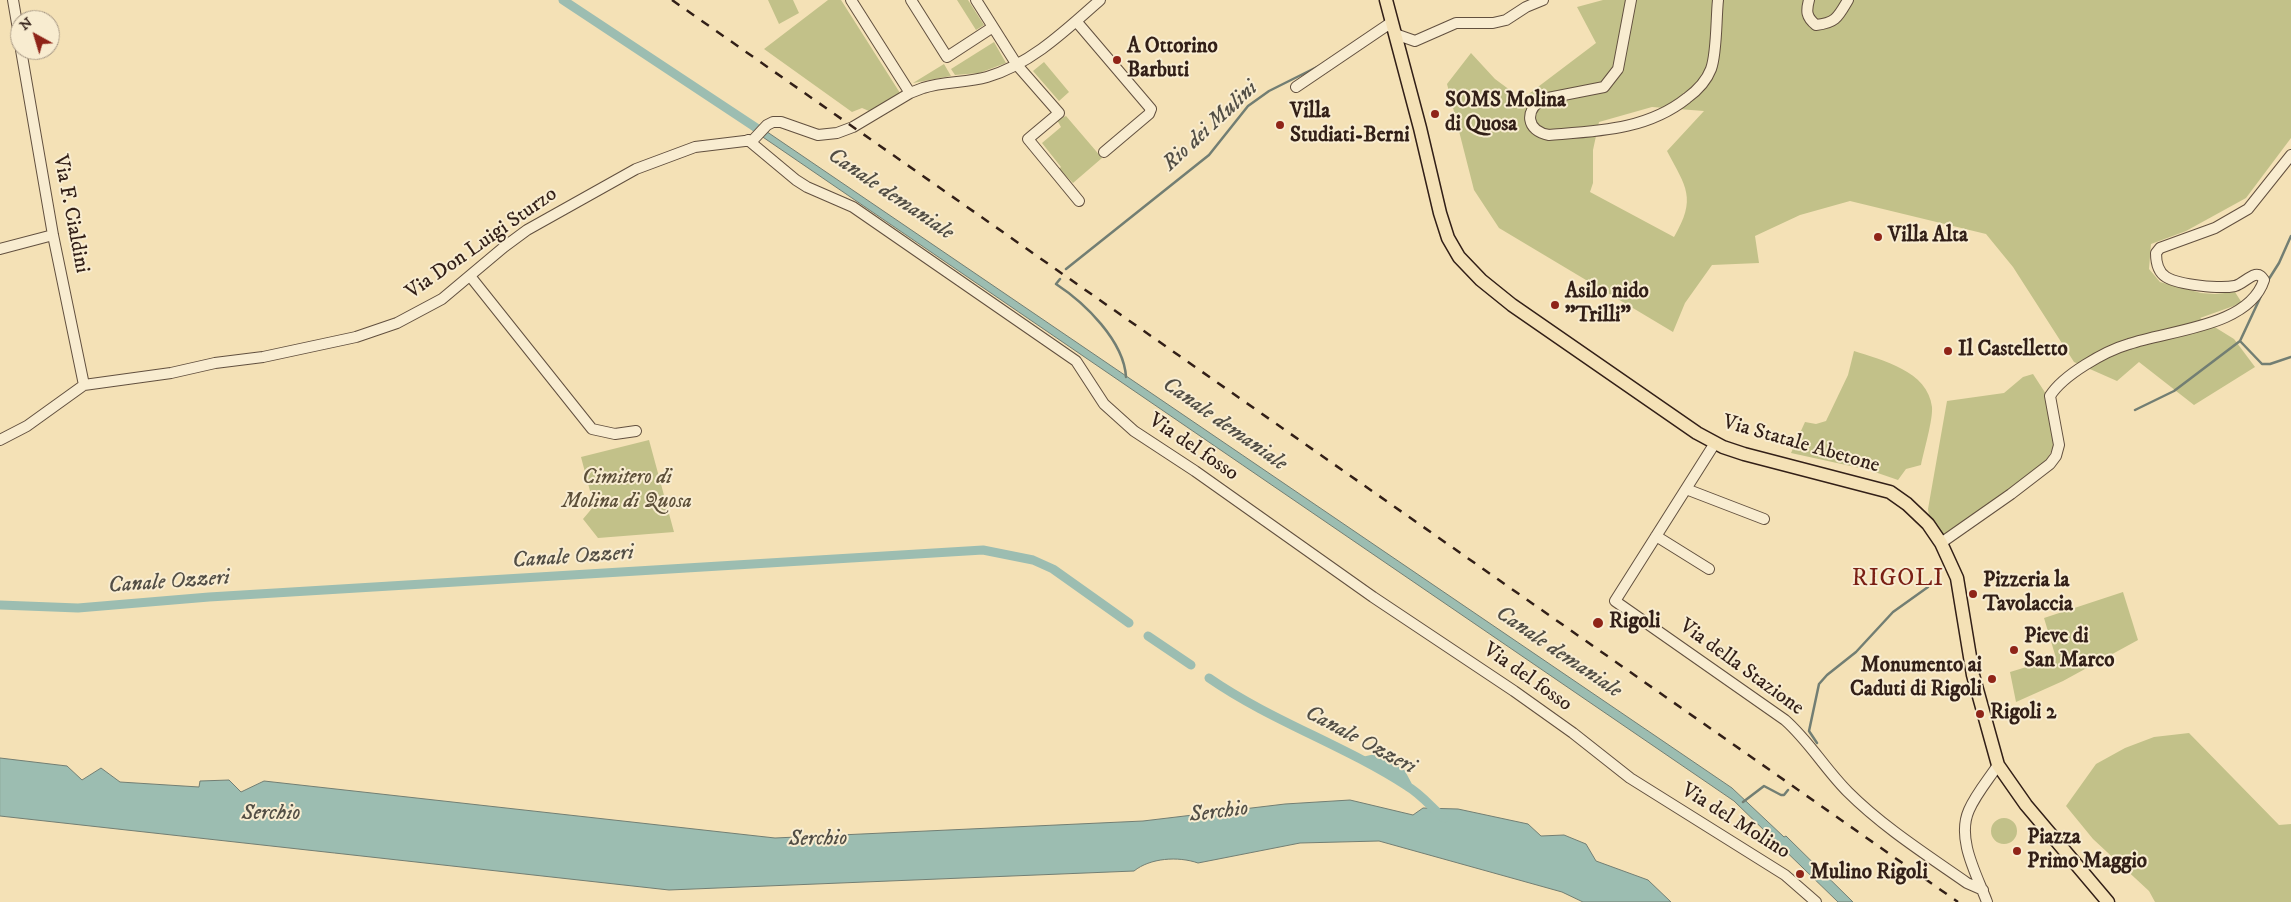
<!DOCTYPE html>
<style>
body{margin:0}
#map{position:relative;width:2291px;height:902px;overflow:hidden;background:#f4e1b6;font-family:"IM FELL DW Pica",serif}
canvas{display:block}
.north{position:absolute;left:10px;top:10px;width:50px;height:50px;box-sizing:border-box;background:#f8ecd0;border:1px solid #a99a86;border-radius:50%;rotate:321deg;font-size:14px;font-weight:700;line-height:20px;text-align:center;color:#321f17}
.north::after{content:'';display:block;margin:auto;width:18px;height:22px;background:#8f2418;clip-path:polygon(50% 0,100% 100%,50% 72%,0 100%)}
</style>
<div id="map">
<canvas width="2291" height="902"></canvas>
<div class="north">N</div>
</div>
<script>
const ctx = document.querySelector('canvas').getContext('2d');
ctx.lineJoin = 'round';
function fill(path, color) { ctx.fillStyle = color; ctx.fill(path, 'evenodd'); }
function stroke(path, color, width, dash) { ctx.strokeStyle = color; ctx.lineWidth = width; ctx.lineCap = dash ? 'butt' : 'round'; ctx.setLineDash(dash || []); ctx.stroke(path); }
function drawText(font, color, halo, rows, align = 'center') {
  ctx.font = font + ' "IM FELL DW Pica",serif'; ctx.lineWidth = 4; ctx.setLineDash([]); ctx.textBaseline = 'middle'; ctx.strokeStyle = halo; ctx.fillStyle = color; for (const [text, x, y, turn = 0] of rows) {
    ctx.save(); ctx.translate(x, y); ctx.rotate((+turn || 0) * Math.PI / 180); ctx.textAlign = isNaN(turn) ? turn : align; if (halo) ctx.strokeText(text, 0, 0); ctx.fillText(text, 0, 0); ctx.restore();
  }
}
const green = new Path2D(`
 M768,0H793L799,13L779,24Z
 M828,0H841L900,93L869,111L862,108L852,112L764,49Z
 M957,0H968L984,25L976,30Z
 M1603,0H2291V138L2246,198L2186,231L2151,244L2149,269L2160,282L2201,293L2215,294L2235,292L2242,303L2200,318L2234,339L2255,367L2194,405L2139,362L2117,381L2074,362L2013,267L1986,234L1850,201L1800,215L1755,236L1759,263L1712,265L1685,303L1673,332L1499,228L1474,190L1447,84L1471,53L1495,79L1522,99L1596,43L1577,7ZM1652,107L1704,111L1667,151C1686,187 1697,198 1674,237L1590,192L1593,183V150L1599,122Z
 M994,42L1006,63L979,73L955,75L951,69Z
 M1044,62L1069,92L1059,101L1033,71Z
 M944,64L951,76L913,83Z
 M1066,116L1102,158L1073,183L1059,169L1061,167L1042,143L1061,127L1057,120Z
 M1854,351C1882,360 1928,371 1932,407C1933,420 1924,450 1921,465L1906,469L1898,480L1869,470L1791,453L1805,422L1816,424L1826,421L1848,375Z
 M2033,374L2046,394L2057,441L2046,461L1945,536L1929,516L1928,509L1947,401L2004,393L2023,377Z
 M649,440L674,532L598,538L583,519L594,506L581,457Z
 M2123,592L2138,640L2063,681L2016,702L2010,672L2056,658L2044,618Z
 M2189,733L2279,825L2291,824V902H2155L2149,891L2093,839L2066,806L2096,764L2125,748L2154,737Z
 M1991 831a13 13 0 1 1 26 0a13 13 0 1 1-26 0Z`);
const water = new Path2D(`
 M754,123L1732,788L1784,837L1786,836L1853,902H1838L1734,801L751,129Z
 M0,758L67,766L82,780L101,768L120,782L199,787L200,781L229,780L241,792L264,781L775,838L1143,821L1285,804L1350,800L1413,815L1423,808L1458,809L1528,824L1541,836L1564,835L1586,844L1596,861L1648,880L1671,902H1583L1562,892L1379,841L1300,843L1198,863C1178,856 1150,858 1134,871L669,890L0,816Z`);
const stream = new Path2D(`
 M1066,269L1209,155L1248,106L1269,91L1319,66
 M1060,279L1056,284C1085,303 1124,341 1126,377
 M2267,282L2279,263L2291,236
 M2240,341L2262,364H2270L2291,357
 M2135,410L2174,391L2240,341L2261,296
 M1817,743L1809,731L1819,684L1827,675L1856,652L1893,612L1928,587
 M1743,802L1764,786L1781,795H1784L1788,790`);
const canal = new Path2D(`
 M563,0L761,131
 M0,605L78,608L209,597L983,550L1033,560L1053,569L1129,623
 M1148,636L1191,665
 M1209,678C1271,721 1344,745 1407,786C1421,794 1432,808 1444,818
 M1365,761L1374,759L1400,771L1408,786`);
const minor = new Path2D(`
 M13,0L20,41
 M851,0L910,93
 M911,0L947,57L993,27
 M976,0L1017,65L1059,113L1028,139L1079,201
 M1631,0L1618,69L1604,87L1543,99C1524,110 1526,131 1549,135C1598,131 1647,130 1687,98C1698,90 1706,82 1711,69C1717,53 1716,18 1718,0
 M1809,0C1806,11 1806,17 1816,25C1836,23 1838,17 1848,0
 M1076,21L1151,109L1149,114L1104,152
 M1395,34L1415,41L1456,23H1493L1506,20L1526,7L1543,0
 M21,50L53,235L84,385
 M1296,87L1392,22
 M748,140L796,180L807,187L853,207L1076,361L1104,404L1134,431L1195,471L1373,597L1514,691L1573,733L1630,778L1785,875L1816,902
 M0,249L53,235
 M470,276L592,429L615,434L636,431
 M0,440L27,426L84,385L171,373L215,363L263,357L356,337L397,323L442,299L504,247L527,230L636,169L695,147L753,140L767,125L773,122H781L818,135L837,133L853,127L910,93L923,88C944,81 966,83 987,77C1031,64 1066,30 1100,0
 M1715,443L1615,601L1785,720C1809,741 1825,769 1848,792C1883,827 1927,855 1967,883L1983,890
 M1686,489L1764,519
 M1656,536L1709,569
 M1941,543L2011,494L2050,464L2056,456L2059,445L2050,396C2063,375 2105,351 2129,344C2169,330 2249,327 2264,280C2262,277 2260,274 2255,275C2248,277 2242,284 2235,286C2220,289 2179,285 2166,277C2158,272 2156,261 2156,253L2160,248L2215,228L2248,209L2291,155
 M1987,902C1977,875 1956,839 1969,810C1976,794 1988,780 1998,765`);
const major = new Path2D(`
 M1386,0L1420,128L1440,213L1448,238L1459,257L1481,280L1512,305L1697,433L1723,447L1744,454L1890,492L1907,504L1928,524L1941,543L1957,578L1973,675L1998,765L2026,805L2108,902`);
const rail = new Path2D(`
 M672,0L1958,902`);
const markers = [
 [1117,60,5,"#8f2418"],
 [1435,114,5,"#8f2418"],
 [1280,125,5,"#8f2418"],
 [1878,237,5,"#8f2418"],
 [1555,305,5,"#8f2418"],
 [1948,351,5,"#8f2418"],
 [1973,594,5,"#8f2418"],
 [1598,623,6,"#8f2418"],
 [2014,650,5,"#8f2418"],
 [1992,679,5,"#8f2418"],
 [1980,714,5,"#8f2418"],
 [2017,851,5,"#8f2418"],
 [1800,874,5,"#8f2418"]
];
const poiNames = [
 ["A Ottorino",1127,48],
 ["Barbuti",1127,72],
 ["SOMS Molina",1445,102],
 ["di Quosa",1445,126],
 ["Villa",1290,113],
 ["Studiati-Berni",1290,137],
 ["Villa Alta",1888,237],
 ["Asilo nido",1565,293],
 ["\"Trilli\"",1565,317],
 ["Il Castelletto",1958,351],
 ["Pizzeria la",1983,582],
 ["Tavolaccia",1983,606],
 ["Rigoli",1609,623],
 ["Pieve di",2024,638],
 ["San Marco",2024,662],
 ["Monumento ai",1982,667,"right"],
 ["Caduti di Rigoli",1982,691,"right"],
 ["Rigoli 2",1990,714],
 ["Piazza",2027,839],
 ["Primo Maggio",2027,863],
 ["Mulino Rigoli",1810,874]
];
const streetNames = [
 ["Via F. Cialdini",70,214,79],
 ["Via Don Luigi Sturzo",482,244,-35],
 ["Via Statale Abetone",1801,445,16],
 ["Via del fosso",1193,448,34],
 ["Via della Stazione",1741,668,36],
 ["Via del fosso",1527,678,35],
 ["Via del Molino",1735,822,32]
];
const parkNames = [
 ["Cimitero di",627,479],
 ["Molina di Quosa",627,503]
];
const waterNames = [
 ["Rio dei Mulini",1211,127,-43],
 ["Canale demaniale",890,195,34],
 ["Canale demaniale",1224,425,35],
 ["Canale Ozzeri",573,558,-4],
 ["Canale Ozzeri",169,583,-4],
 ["Canale demaniale",1558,653,34],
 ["Canale Ozzeri",1360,741,28],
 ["Serchio",1219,813,-7],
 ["Serchio",271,814],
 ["Serchio",818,840,-1]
];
const quarterNames = [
 ["RIGOLI",1898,580]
];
fill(green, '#c2c189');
fill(water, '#9cbdb1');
stroke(water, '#727e73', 1);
stroke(stream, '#727e73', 2.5);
stroke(canal, '#9cbdb1', 9);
stroke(minor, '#62503f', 12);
stroke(major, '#321f17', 15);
stroke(minor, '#f8ecd0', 10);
stroke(major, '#f4e1b6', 12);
stroke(rail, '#321f17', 2.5, [9, 9]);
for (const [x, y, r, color] of markers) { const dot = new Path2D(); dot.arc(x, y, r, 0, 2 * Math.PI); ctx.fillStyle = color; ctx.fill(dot); stroke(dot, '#f8ecd0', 2); }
drawText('bold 21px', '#321f17', '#f8ecd0', poiNames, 'left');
drawText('21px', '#321f17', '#f8ecd0', streetNames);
drawText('italic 21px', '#5d5039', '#f8ecd0', parkNames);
drawText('italic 22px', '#524e45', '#f8ecd0', waterNames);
ctx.letterSpacing = '1px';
drawText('24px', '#7a1f14', '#f8ecd0', quarterNames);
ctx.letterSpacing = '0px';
</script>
